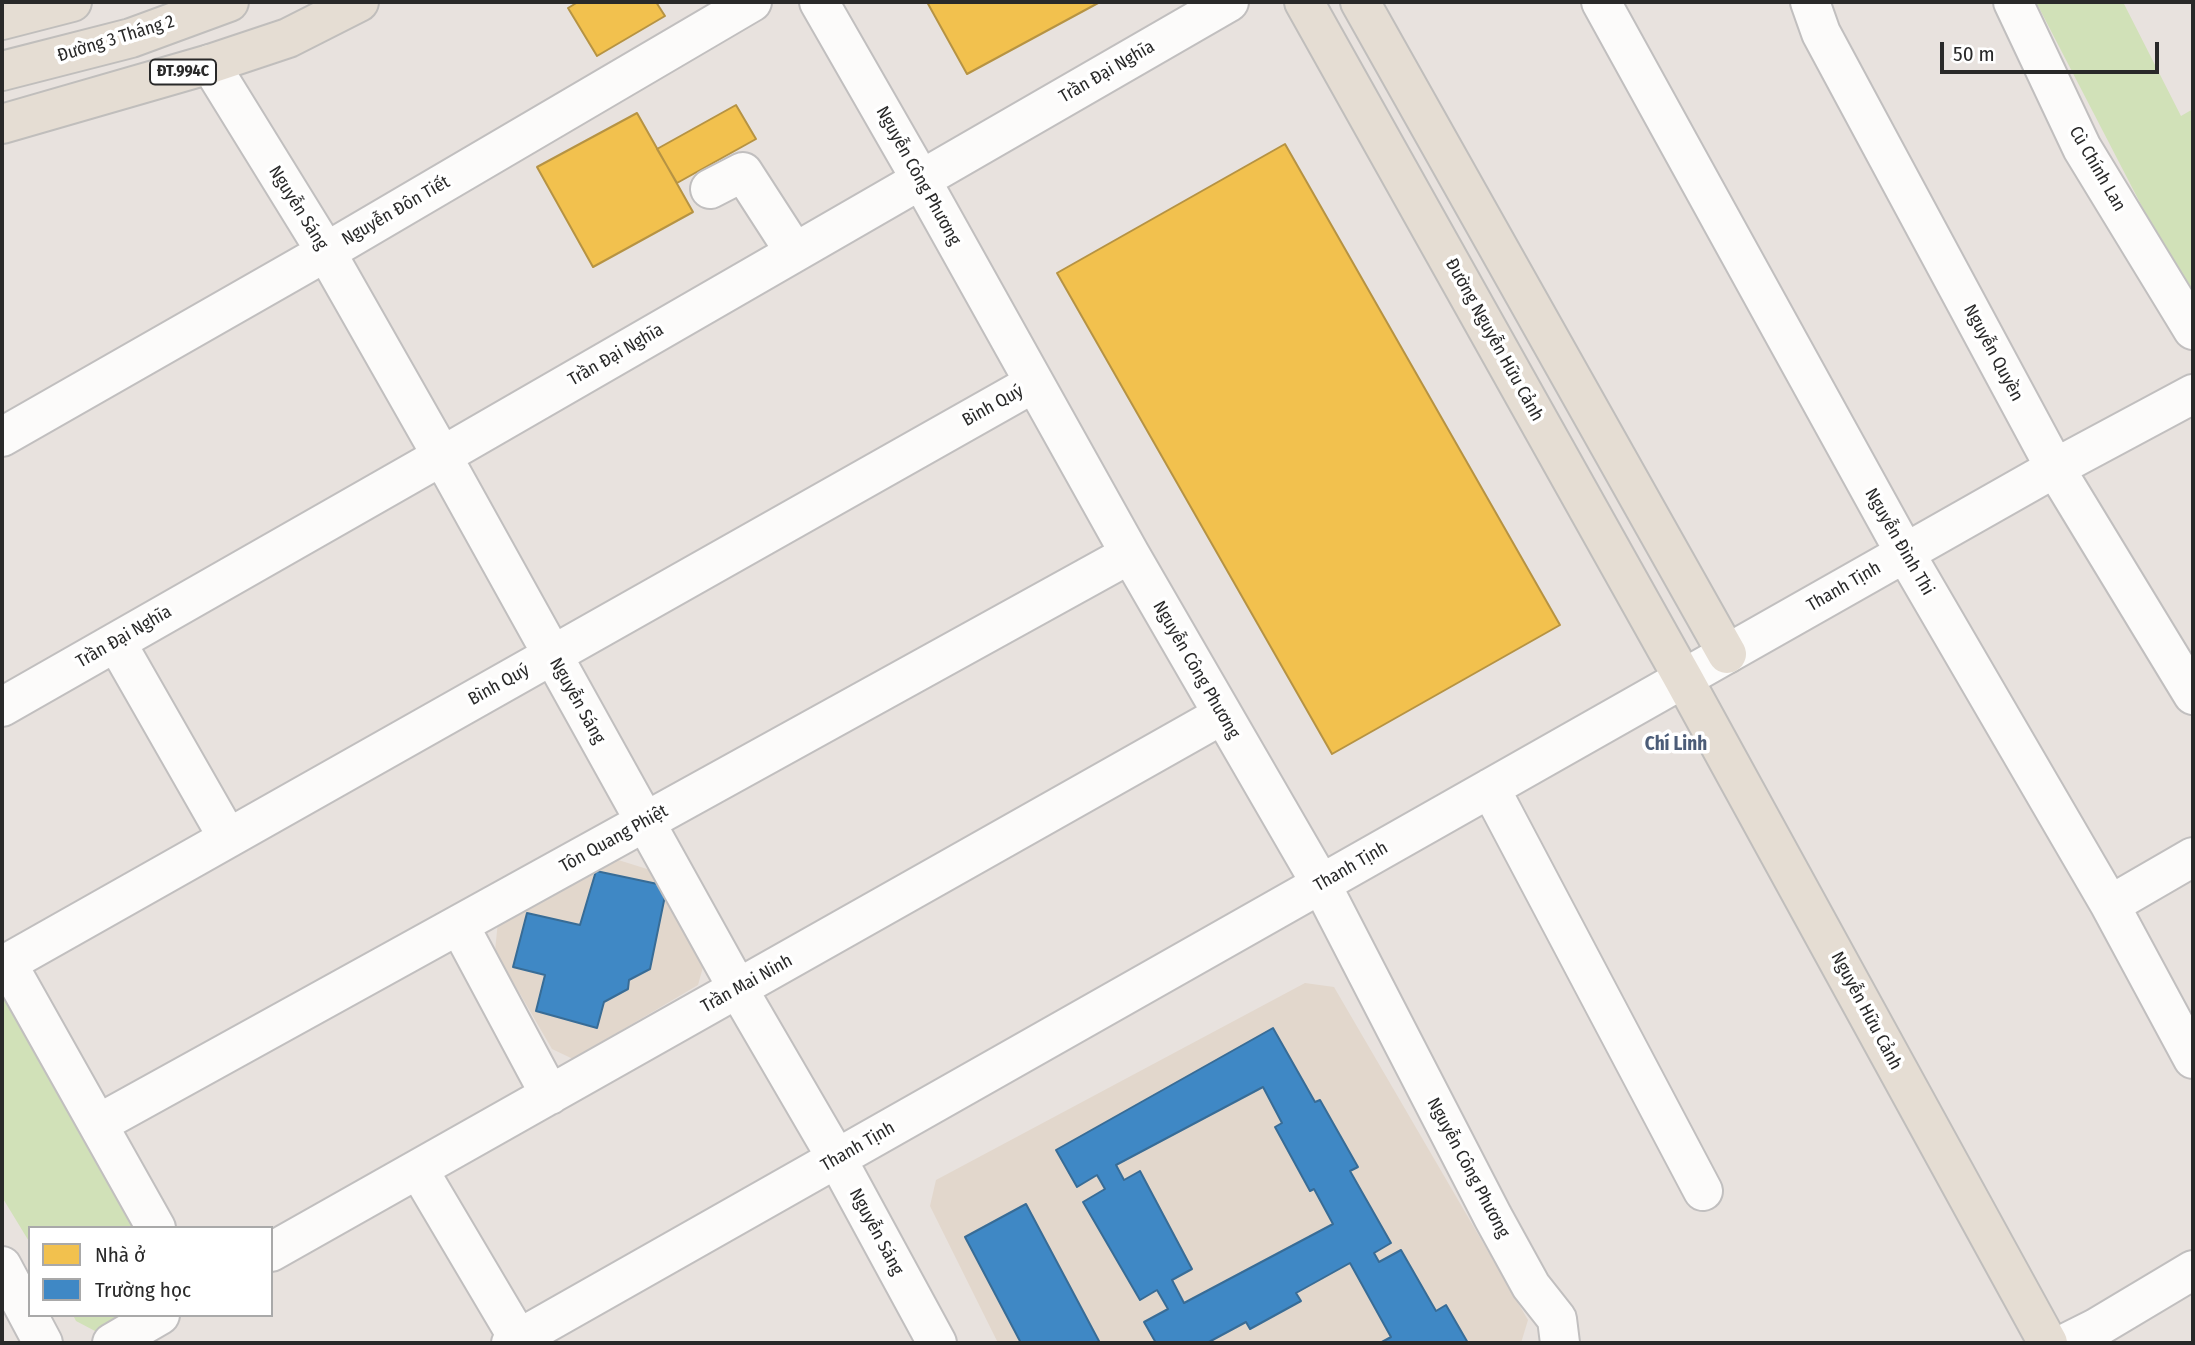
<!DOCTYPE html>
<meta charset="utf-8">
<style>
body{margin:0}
#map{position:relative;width:2195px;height:1345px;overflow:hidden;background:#e8e2de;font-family:"Fira Sans Condensed",sans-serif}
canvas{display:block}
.frame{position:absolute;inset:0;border:4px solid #292929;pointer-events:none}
.legend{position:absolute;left:28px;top:1226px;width:245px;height:91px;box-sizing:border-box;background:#fff;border:2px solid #a9a9a9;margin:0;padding:9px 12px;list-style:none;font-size:21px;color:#292929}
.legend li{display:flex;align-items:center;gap:14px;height:35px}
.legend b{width:35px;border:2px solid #a9a9a9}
.scale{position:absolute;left:1940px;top:42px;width:219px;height:32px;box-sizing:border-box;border:4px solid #292929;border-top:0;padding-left:9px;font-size:21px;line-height:24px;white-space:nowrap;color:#292929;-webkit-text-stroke:5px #fff;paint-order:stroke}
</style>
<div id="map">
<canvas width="2195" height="1345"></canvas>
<div class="frame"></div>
<ul class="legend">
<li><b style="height:19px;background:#f2c14e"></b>Nhà ở</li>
<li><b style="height:19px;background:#3f88c5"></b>Trường học</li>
</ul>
<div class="scale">50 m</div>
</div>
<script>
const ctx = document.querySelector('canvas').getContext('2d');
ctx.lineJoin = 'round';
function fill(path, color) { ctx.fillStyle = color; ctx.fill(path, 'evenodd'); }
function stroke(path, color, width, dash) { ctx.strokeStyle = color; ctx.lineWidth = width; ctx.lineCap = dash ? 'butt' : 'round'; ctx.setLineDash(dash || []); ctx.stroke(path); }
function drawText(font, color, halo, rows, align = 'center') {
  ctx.font = font + ' "Fira Sans Condensed",sans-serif'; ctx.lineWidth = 7; ctx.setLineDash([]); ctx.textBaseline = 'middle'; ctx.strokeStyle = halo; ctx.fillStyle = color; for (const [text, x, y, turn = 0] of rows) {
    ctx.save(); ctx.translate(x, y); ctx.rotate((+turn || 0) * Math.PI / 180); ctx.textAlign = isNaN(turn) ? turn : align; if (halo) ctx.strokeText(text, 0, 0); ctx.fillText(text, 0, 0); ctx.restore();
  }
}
const education = new Path2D(`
 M615,859L660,873L705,960L698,985L573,1059L552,1049L495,951L498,921Z
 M1305,983L1334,987L1528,1320L1521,1343H998L930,1206L936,1180Z`);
const green = new Path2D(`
 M2036,2H2123L2181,116L2193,109V305Z
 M2,991L142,1228H30V1243L2,1197Z
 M73,1315H124L95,1331L76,1321Z`);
const homes = new Path2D(`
 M578,2H656L665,16L597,56L568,8Z
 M927,2H1100L967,74Z
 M736,105L756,139L677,183L657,149Z
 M637,113L693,212L593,267L537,167Z
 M1285,144L1560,625L1332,754L1057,273Z`);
const schools = new Path2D(`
 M596,871L667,886L650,969L629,980L628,989L604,1002L597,1028L536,1011L545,975L513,967L527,913L580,925Z
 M1273,1028L1315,1102L1320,1100L1358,1167L1350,1171L1391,1243L1374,1253L1379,1262L1401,1250L1436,1311L1446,1305L1468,1343H1380L1391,1337L1350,1263L1296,1293L1301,1301L1250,1329L1246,1322L1207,1343H1156L1144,1322L1168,1309L1157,1290L1140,1300L1083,1202L1105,1189L1097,1175L1077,1187L1056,1150ZM1263,1087L1282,1123L1275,1127L1310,1191L1314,1189L1333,1224L1184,1303L1172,1280L1192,1269L1140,1171L1124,1180L1116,1165Z
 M1026,1204L1100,1343H1021L965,1237Z`);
const minor = new Path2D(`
 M819,2L920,178L1130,554L1321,884L1493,1217L1531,1286L1557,1319L1560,1343
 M1601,2L1905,553L2110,905L2193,1059
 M1810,2L1821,33L2055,468L2193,695
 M2013,2L2082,148L2193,330
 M210,64L326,252L442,456L738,989L837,1159L937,1343
 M710,189L743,172L794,251
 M2,437L326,252L752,2
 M116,642L228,838
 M2,707L442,456L1229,2
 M1490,788L1703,1191
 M2110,905L2193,857
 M459,925L550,1095
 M7,963L156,1228
 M2,966L1034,383
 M98,1124L1130,554
 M418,1169L521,1343
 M271,1252L1222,715
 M2,1266L43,1343
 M112,1343L160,1315
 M511,1343L2055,468L2193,394
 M2066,1343L2096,1328L2193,1270`);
const major = new Path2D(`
 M1304,2L1683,678L2048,1343
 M1360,2L1727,654
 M2,20L72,2
 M2,71L131,38L229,2
 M2,124L210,64L288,38L359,2`);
const shields = [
 [183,72,66]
];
const shieldNames = [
 ["ĐT.994C",183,72]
];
const streetNames = [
 ["Đường 3 Tháng 2",116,39,-17],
 ["Trần Đại Nghĩa",1107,72,-30],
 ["Cù Chính Lan",2097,169,60],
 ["Nguyễn Công Phương",918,176,61],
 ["Nguyễn Sáng",298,208,58],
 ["Nguyễn Đôn Tiết",396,211,-30],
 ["Đường Nguyễn Hữu Cảnh",1494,340,61],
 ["Nguyễn Quyền",1993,353,62],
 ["Trần Đại Nghĩa",616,355,-30],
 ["Bình Quý",993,406,-29],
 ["Nguyễn Đình Thi",1899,542,60],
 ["Thanh Tịnh",1844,587,-30],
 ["Trần Đại Nghĩa",124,637,-30],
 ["Nguyễn Công Phương",1196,670,60],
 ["Bình Quý",499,685,-29],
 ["Nguyễn Sáng",577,701,61],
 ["Tôn Quang Phiệt",614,839,-29],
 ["Thanh Tịnh",1351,867,-30],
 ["Trần Mai Ninh",747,984,-29],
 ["Nguyễn Hữu Cảnh",1866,1011,62],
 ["Thanh Tịnh",858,1147,-30],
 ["Nguyễn Công Phương",1468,1168,62],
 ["Nguyễn Sáng",876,1232,62]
];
const neighbourhoodNames = [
 ["Chí Linh",1676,745]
];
fill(education, '#e2d7cc');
fill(green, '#d1e1b8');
fill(homes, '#f2c14e');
stroke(homes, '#b69343', 2);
fill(schools, '#3f88c5');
stroke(schools, '#386c96', 2);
stroke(minor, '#c1bfbf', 42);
stroke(major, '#c0bebc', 42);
stroke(minor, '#fcfbfa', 38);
stroke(major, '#e5ddd3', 38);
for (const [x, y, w] of shields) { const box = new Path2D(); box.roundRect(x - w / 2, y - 12.5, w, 25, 5); ctx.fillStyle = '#fff'; ctx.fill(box); stroke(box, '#292929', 2); }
drawText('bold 16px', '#292929', null, shieldNames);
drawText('18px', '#292929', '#fff', streetNames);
drawText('bold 19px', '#4b5c78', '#fff', neighbourhoodNames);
</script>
